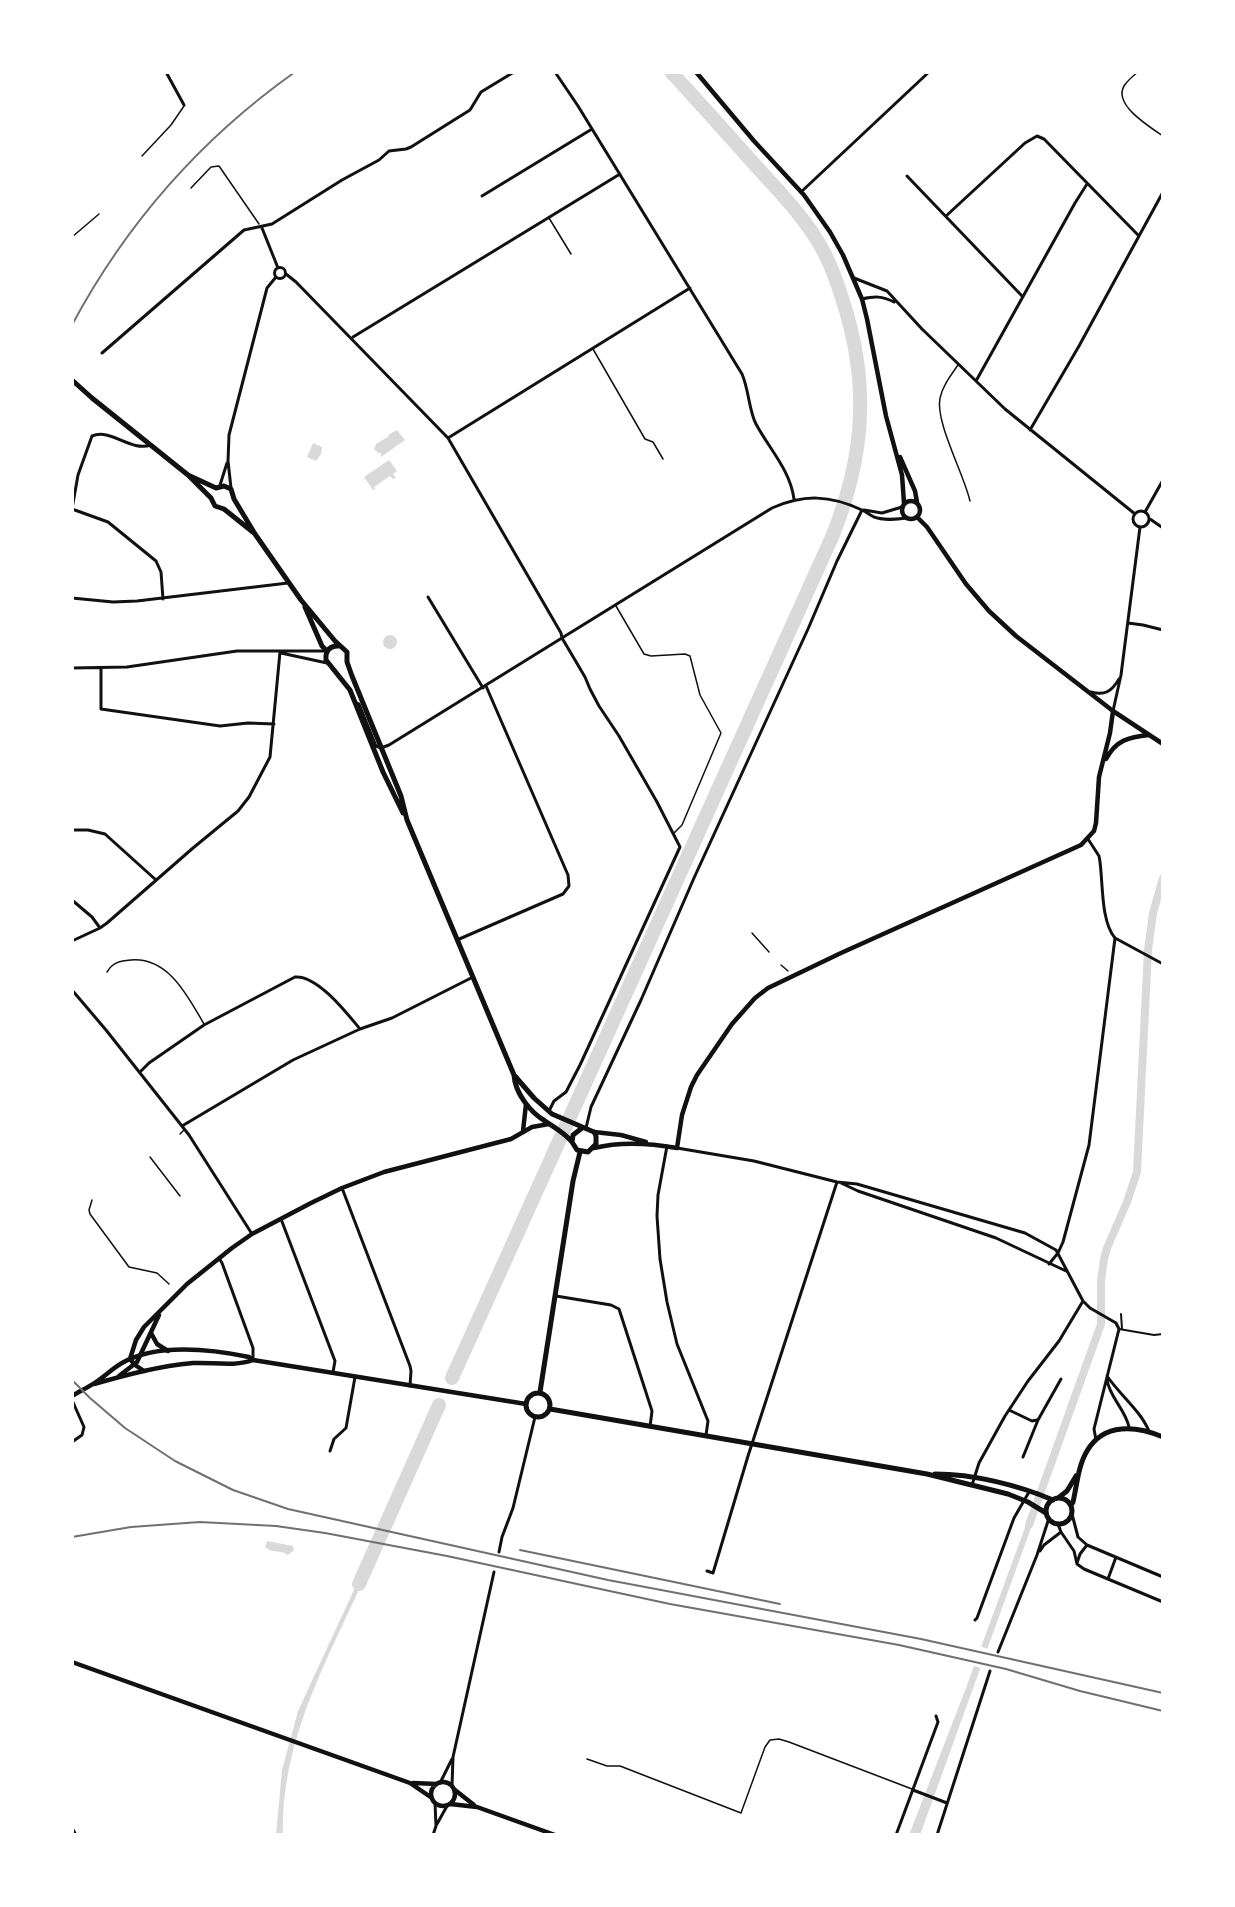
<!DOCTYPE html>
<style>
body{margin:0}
#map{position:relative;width:1235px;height:1907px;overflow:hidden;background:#fff;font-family:Commissioner,sans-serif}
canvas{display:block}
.frame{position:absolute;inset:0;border:74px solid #fff;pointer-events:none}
</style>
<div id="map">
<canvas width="1235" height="1907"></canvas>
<div class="frame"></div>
</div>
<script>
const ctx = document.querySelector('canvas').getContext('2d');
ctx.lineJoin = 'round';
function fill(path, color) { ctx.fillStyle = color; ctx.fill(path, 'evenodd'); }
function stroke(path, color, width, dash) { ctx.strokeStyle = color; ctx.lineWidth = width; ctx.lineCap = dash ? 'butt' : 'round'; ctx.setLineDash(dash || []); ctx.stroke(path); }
const water = new Path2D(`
 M397,430L405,440L381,457V453H378L374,449L376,444L389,436L388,435Z
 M313,443L322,447L321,454L316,461L307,457Z
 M389,460L397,471L393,474L396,478L393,479L390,476L374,487L375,489L373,490L364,477Z
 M383 642a7 7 0 1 1 14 0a7 7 0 1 1-14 0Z
 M1030,1514L1035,1517L920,1835H909L966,1688Z
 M267,1541L293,1546L294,1550L288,1555C281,1549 271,1554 265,1547Z
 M364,1568L367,1572C329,1658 281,1737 283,1835H276L282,1770L298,1711Z`);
const pier = new Path2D(`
 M978,1646L989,1649L983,1669L972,1665Z`);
const canal = new Path2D(`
 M1029,1525L1101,1324V1281L1104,1259L1107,1248L1127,1202L1137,1172L1148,950L1153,913L1163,878`);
const river = new Path2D(`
 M452,1378L832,537C865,456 870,382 842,298C836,279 828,257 817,240C800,213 778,190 756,166C728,135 700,103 671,72
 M359,1584L439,1405`);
const service = new Path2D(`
 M1138,72C1133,76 1127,81 1124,86C1113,105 1150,127 1163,136
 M142,156L171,125L184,106
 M191,188L211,167L219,166L259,224
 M549,218L571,254
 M72,237L99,214
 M593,349L645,439L653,442L663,459
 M958,365C951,375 943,385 940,398C935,422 964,474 970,501
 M616,606L644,654L651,656L685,654L690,656L700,695L721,733L682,825L674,833
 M752,933L769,952
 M781,965L788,971
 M107,972C113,962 120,961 131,960C169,957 188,997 204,1024
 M180,1134L184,1130
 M150,1157L180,1196
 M92,1200L89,1210L90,1214L129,1267L157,1273L169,1284
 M587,1759L607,1766H620L741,1813L765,1747L770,1740L779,1739L789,1742L912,1789`);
const pedestrian = new Path2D(`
 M1121,1314L1122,1329
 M1119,1329L1154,1335L1163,1334`);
const minor = new Path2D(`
 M166,72L184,105
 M555,72L578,106L742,374C749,390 749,411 756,424C770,450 790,470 794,499
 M907,176L1023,297
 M801,192L929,72
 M482,196L592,129
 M946,216L1025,143L1037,136L1044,139L1138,235
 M262,228L278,268
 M274.5 273a5.5 5.5 0 1 1 11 0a5.5 5.5 0 1 1-11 0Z
 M286,274L296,282L448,438L561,633L562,638L585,677L590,689L599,706L619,736L657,802L680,847L580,1065L566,1092L554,1101L549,1111
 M854,278L887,291L922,329L1005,409L1135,514
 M862,299C875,296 882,296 894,302
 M353,337L620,174
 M102,353L244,230L272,224L342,180L379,160L389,151L406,149L411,147L470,110L481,92L514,72
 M976,381L1075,203L1087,184
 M1030,430L1079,346L1163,192
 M448,438L690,288
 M220,485L227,463
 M231,488L228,461L229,435L267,288L276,277
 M72,509L108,522L156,561L161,572L163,599
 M72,509L78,475L92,436C111,428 130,452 151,445
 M864,510L882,513L902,507
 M1133 519a8 8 0 1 1 16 0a8 8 0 1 1-16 0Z
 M1145,512L1163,480
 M1150,519L1163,528
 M428,597L483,688
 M72,598L113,602L137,601L288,583
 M1128,623L1143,625L1163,630
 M281,653L327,663
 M72,668L127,667L237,651H325
 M101,668V709L220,726L248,723L274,724
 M1091,692C1105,696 1112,691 1119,679
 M357,703L359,704L376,746L381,748L389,745L772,508C804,494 830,495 862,510C866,512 870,515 874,517C884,521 896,519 906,518
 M1113,711L1121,675L1140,527
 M72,830H88L105,834L156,880
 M1088,839L1099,856L1100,862C1103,884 1101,922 1115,938L1163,964
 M72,900L92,917L100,928
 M457,940L563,894L569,886L568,875L486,686
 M72,941L100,928L107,923L193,848L238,811L249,797L270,757L280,652
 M72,990L106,1030L189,1135L252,1234
 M140,1072L149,1063L204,1025L295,977C317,975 346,1012 360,1029
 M182,1126L293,1060L360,1029L392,1018L473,977
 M586,1128L591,1107L641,1000L694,878L808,629L837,561L862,510
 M667,1146L658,1195L657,1216L660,1259L667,1302L677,1344L708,1421L706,1435
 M677,1148L754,1161L837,1182L857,1184L1025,1233L1056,1250L1083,1301L1090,1308L1116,1323L1119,1329L1094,1429L1096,1440
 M841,1183L858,1191L996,1238L1066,1271
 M342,1188L410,1366L411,1371L410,1386
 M281,1219L335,1361L333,1372
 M219,1258L222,1263L253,1348V1360
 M1049,1264L1058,1253L1063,1242L1089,1145L1115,938
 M556,1296L611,1305L619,1309L652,1411L650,1427
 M1107,1376C1120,1395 1140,1410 1149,1431
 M1107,1380C1110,1398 1125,1409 1129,1427
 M72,1400L84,1427L82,1435L72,1442
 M1009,1410L1032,1421L1037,1420
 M330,1451L334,1439L346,1428L355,1377
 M1023,1457L1038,1420L1061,1379
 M972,1485L979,1463L1005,1416L1028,1381L1059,1341L1083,1301
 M1072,1514L1078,1537L1087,1545L1163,1577
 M1058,1524L1061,1532L1074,1551L1077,1564L1084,1569L1163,1602
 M1040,1551L1044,1545L1061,1532
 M499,1552L502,1537L513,1508L535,1417
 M1077,1563L1080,1554L1087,1545
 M707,1571L713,1573L748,1456L837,1182
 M1108,1579L1116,1557
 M975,1620L977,1618L1014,1518L1029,1492
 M998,1652L1037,1555L1049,1518
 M440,1783L452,1759
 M452,1786L453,1757L494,1572
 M913,1790L947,1803
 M437,1824L447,1806
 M72,1828L76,1835
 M433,1835L436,1826L435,1803
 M896,1835L938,1722L936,1716
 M937,1835L990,1671`);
const tertiary = new Path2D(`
 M523,1131L526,1104
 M151,1333L157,1344L168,1351
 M144,1371L135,1365L130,1359L136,1340L144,1327L187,1284L232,1248L252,1234L311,1203L342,1188L384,1172L511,1139L532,1127L549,1124
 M119,1376L137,1362L159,1315
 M72,1662L410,1783L432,1798
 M431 1794a12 12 0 1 1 24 0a12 12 0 1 1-24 0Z
 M413,1783L437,1784
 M455,1790L474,1805
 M450,1804L477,1807L555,1835`);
const secondary = new Path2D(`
 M696,72L754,141L804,195L830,232L843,255L862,299L867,319L886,416L902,475L904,503
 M900,457L915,491L917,502
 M902 510a9 9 0 1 1 18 0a9 9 0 1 1-18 0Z
 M917,517L927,527L966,584L989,611L1016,636L1113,711L1163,744
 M1106,759C1116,740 1129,737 1149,735
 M594,1132L621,1135L646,1142
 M594,1148C622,1141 649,1143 677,1148L682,1115L691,1087L697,1075L732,1024L755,998L768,988L841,953L1081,845L1094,831L1096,823L1099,777L1110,733L1113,711
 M94,1384C126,1375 159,1366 193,1363C212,1362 235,1367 253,1360L526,1404
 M72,1396C80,1391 89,1387 96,1382C105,1376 113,1368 122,1363C156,1343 211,1349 249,1357L253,1360`);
const primary = new Path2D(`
 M72,380L92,398L188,475L211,498L215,506L224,509L254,533
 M188,475L216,488L224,486L231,489L234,499L255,534L301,600L335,641L347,652V662L352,676L401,796L407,820L514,1075C515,1093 530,1112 545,1121C555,1128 564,1132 572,1142
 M305,607L322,646L327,651
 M339,646C330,645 325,651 326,660L350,690L383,772L403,813
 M514,1075L534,1098L552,1114L594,1132L596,1136V1144L588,1152L577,1150L572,1142L573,1135L582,1128
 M540,1392L573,1181L580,1152
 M526 1405a12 12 0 1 1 24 0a12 12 0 1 1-24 0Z
 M550,1409L927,1474L1008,1494L1028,1502L1046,1513
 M935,1474C973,1474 1018,1485 1053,1500
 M1058,1498L1067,1491L1076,1476
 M1046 1511a13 13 0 1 1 26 0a13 13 0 1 1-26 0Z
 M1071,1505L1073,1502C1077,1485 1078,1466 1087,1451C1104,1422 1137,1426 1163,1437`);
const rail = new Path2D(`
 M72,325C126,224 202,138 295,72
 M72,1380L90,1398L125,1428L175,1461L233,1490L288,1509L608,1580L921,1639L1163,1693
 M72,1537L131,1527L200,1522L276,1526L325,1533L447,1556L670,1604L899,1645L1006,1669L1080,1691L1163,1711
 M520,1550L780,1604`);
fill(water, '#d9d9d9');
fill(pier, '#fff');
stroke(canal, '#d9d9d9', 8);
stroke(river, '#d9d9d9', 14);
stroke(service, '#111', 1.5);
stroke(pedestrian, '#111', 2);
stroke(minor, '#111', 3);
stroke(tertiary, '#111', 4.5);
stroke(secondary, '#111', 4.5);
stroke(primary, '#111', 5);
stroke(rail, '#707070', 2);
</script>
